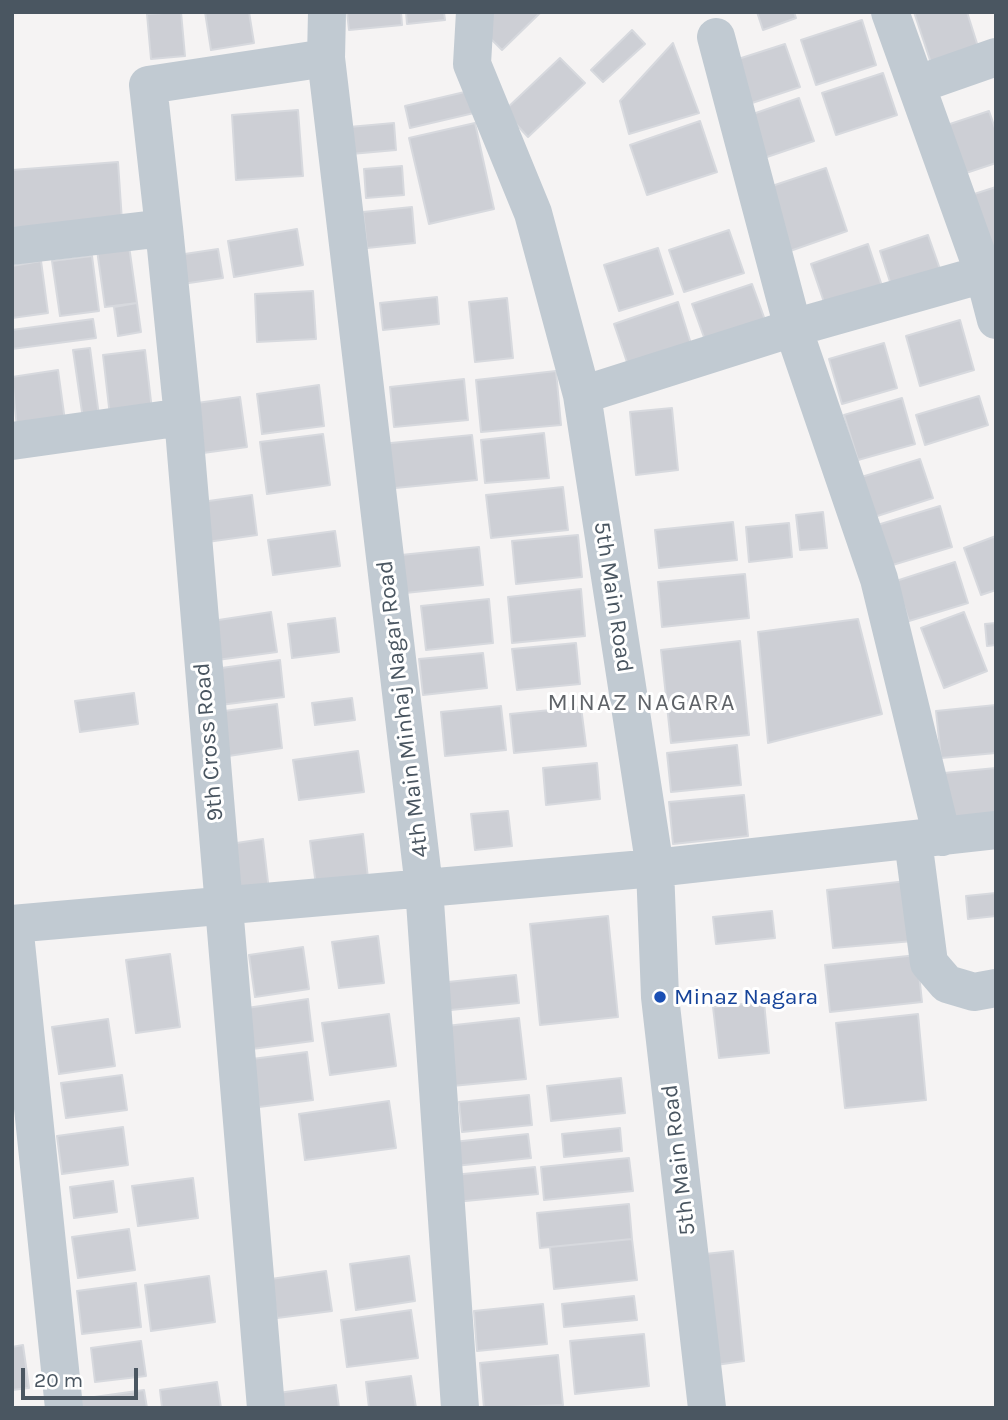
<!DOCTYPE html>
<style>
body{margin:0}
#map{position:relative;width:1008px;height:1420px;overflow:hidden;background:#f5f3f3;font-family:Karla,sans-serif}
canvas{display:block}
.frame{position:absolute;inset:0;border:14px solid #4a5661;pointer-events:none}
.scale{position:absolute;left:21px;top:1368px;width:117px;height:32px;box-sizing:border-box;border:4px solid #4a5661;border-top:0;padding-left:9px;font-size:21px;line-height:24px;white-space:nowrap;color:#4a5661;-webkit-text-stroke:5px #fff;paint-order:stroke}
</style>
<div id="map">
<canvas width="1008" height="1420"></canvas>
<div class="frame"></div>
<div class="scale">20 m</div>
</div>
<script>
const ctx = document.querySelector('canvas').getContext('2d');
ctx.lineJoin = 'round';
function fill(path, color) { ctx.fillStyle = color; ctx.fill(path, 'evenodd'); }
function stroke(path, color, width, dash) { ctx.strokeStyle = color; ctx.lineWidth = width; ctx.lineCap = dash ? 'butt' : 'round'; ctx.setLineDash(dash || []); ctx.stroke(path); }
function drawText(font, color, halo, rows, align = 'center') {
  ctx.font = font + ' Karla,sans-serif'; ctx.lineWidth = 6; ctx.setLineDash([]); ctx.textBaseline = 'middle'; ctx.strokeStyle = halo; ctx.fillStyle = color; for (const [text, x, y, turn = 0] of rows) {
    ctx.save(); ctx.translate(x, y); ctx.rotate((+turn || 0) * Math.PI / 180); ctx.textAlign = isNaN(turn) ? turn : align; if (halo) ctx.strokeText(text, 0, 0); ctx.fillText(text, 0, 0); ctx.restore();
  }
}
const building = new Path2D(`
 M181,12L185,56L151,59L147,14Z
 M205,12H249L254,43L211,50Z
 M347,12H401L402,25L349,30Z
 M406,12H444L445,20L407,24Z
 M486,12H541L502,50L475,23Z
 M757,12H794L796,18L763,30Z
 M914,12H967L980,53L933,69Z
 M862,20L876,65L816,85L801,40Z
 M632,30L645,44L603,82L591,70Z
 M673,43L699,113L629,134L620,101Z
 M785,44L800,87L746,105L732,61Z
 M560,58L585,83L528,137L504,111Z
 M883,73L897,115L836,135L822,93Z
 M469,91L474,113L410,128L405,106Z
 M799,98L814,141L764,158L750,115Z
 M298,110L303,176L236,180L232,115Z
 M989,111L996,131V163L960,175L944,126Z
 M700,121L717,172L647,195L630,145Z
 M394,123L396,150L351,154L349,127Z
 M475,123L494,209L429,224L409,138Z
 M118,162L122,221L12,228V170Z
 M402,166L404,195L366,198L364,169Z
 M826,168L847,231L790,251L769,187Z
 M996,187V253L968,196Z
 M412,207L415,243L367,248L363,212Z
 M297,229L303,265L234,277L228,241Z
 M729,230L744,273L684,292L669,250Z
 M928,235L941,272L892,288L880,251Z
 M868,244L884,292L827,311L811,264Z
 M129,246L137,303L105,307L97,250Z
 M658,248L673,294L619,311L604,265Z
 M218,249L223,278L182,284L178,255Z
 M92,256L99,311L60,316L52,261Z
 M41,261L48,313L12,318V266Z
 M752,284L765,320L705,340L692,304Z
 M313,291L316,339L257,342L255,294Z
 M437,297L439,324L383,330L380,303Z
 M507,298L513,358L475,362L469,302Z
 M678,302L692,347L629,368L614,324Z
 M137,303L141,332L118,336L114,307Z
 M93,319L96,338L12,349V330Z
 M960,320L974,370L920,386L906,336Z
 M884,343L897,388L842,404L829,359Z
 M90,348L99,416L83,419L73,350Z
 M145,350L152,410L110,416L103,355Z
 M58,370L65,421L17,428L12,377Z
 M556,371L561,425L481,432L476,380Z
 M464,379L468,420L394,427L390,387Z
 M319,385L324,426L262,434L257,394Z
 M979,396L988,425L925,445L916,415Z
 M240,397L247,447L203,453L197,403Z
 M902,398L915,444L858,460L844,415Z
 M672,408L678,470L636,475L630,412Z
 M544,433L549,478L485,483L481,440Z
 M323,434L330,485L267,494L260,442Z
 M472,435L477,480L385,489L381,444Z
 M920,459L933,498L868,519L855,479Z
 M563,487L568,530L491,538L486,495Z
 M252,495L257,535L200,543L194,503Z
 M940,506L952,547L886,567L874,526Z
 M823,512L827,548L800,550L796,515Z
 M733,522L737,560L659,568L655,530Z
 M789,523L792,557L749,562L746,527Z
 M335,531L340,566L273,575L268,540Z
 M578,535L582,577L516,584L512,541Z
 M996,536V590L981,595L964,548Z
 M479,547L483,585L405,593L401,555Z
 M955,562L968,603L909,621L896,581Z
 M745,574L749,618L662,627L658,582Z
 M581,589L585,636L512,643L508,597Z
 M489,599L493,643L426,650L421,606Z
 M271,612L277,652L217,660L212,621Z
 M964,612L987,671L944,688L921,628Z
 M335,618L339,652L292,658L288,624Z
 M858,619L882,714L768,743L758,632Z
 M996,623V645L987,646L985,624Z
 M740,641L749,735L671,743L661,650Z
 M576,643L580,684L517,690L512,649Z
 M483,653L487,688L423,695L419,659Z
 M280,660L284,697L220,705L214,669Z
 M134,693L138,724L80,732L75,701Z
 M352,698L355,720L315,725L312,703Z
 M277,704L282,748L215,758L209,713Z
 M996,705V753L941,758L936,711Z
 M501,706L506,750L445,756L441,712Z
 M581,707L586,746L514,753L510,714Z
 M737,745L741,785L671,792L667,753Z
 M358,751L364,792L299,800L293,760Z
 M597,763L600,799L546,805L543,768Z
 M996,768V814L949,818L944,773Z
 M744,795L748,836L673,844L669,802Z
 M508,811L512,846L475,850L471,814Z
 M363,834L368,878L316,885L310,841Z
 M263,839L269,891L238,895L230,844Z
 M907,881L913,941L833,948L827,890Z
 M996,893V916L968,919L966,896Z
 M772,911L775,938L716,944L713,917Z
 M608,916L618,1017L540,1025L530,924Z
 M378,936L384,983L339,988L332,942Z
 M303,947L309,989L255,997L249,955Z
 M170,954L180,1027L136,1033L126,960Z
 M917,955L922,1002L830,1012L825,965Z
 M516,975L519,1003L441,1011L438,983Z
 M308,999L313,1041L252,1049L247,1008Z
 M764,1002L769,1053L719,1058L713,1007Z
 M389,1014L396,1066L330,1075L322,1023Z
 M918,1014L926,1100L845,1108L836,1023Z
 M519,1018L526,1079L452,1086L446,1026Z
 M108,1019L115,1066L59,1074L52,1027Z
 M307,1052L313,1100L259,1107L252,1059Z
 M122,1075L127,1110L66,1118L61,1083Z
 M621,1078L625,1113L551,1121L547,1086Z
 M529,1095L532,1125L462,1132L459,1102Z
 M389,1101L396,1148L305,1160L299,1114Z
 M123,1127L128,1165L62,1174L57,1136Z
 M620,1128L622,1151L564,1157L562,1134Z
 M528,1134L531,1158L455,1166L453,1142Z
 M629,1158L633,1191L544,1200L541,1167Z
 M535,1167L538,1194L455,1202L453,1175Z
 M193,1178L198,1218L138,1226L132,1186Z
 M113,1181L117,1212L74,1218L70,1187Z
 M629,1204L632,1239L540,1248L537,1213Z
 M129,1229L135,1270L78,1278L72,1237Z
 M632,1239L637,1280L554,1289L550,1247Z
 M733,1251L744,1361L716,1365L705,1254Z
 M409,1256L415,1301L356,1310L350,1264Z
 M326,1271L332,1311L277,1318L271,1279Z
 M209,1276L215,1322L151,1331L145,1285Z
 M136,1283L141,1327L82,1334L77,1291Z
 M634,1296L637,1320L564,1327L562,1304Z
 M543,1304L547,1344L477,1351L474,1311Z
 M411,1310L418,1358L347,1367L341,1320Z
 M644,1334L649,1386L575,1394L570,1341Z
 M141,1341L146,1376L95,1382L91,1348Z
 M23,1345L29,1388L12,1390V1347Z
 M558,1355L563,1405L484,1408L480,1363Z
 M411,1376L416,1408H369L366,1382Z
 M217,1382L221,1408H162L160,1390Z
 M336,1385L339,1408H280L278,1393Z
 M144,1390L147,1408H81L80,1399Z`);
const minor = new Path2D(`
 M327,12L326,58L424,887L460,1408
 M475,12L472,64L533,213L582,395L655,868L660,997L707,1408
 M716,37L793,328L879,579L942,837
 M916,85L996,57
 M164,228L148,85L326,58
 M12,246L164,228L183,417L266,1408
 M996,271L984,274L996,320
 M582,395L793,328L984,274L890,12
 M12,441L183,417
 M913,840L929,963L947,984L974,992L996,988
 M12,924L655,868L996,830
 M14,924L64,1408`);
const markers = [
 [660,997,7,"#1a4fb4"]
];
const streetNames = [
 ["5th Main Road",613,597,81],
 ["4th Main Minhaj Nagar Road",403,709,-97],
 ["9th Cross Road",209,742,-95],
 ["5th Main Road",679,1160,-97]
];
const transitNames = [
 ["Minaz Nagara",674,997]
];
const neighbourhoodNames = [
 ["MINAZ NAGARA",642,703]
];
fill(building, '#cdcfd5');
stroke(building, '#d7d9de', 2);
stroke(minor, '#c1cad2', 38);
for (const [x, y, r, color] of markers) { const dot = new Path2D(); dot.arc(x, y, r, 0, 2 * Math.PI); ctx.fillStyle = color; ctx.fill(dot); stroke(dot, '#fff', 2.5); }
drawText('23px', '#4a5661', '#fff', streetNames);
drawText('23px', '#164399', '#fff', transitNames, 'left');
ctx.letterSpacing = '2px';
drawText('24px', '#5f6368', '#fff', neighbourhoodNames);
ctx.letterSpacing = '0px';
</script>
